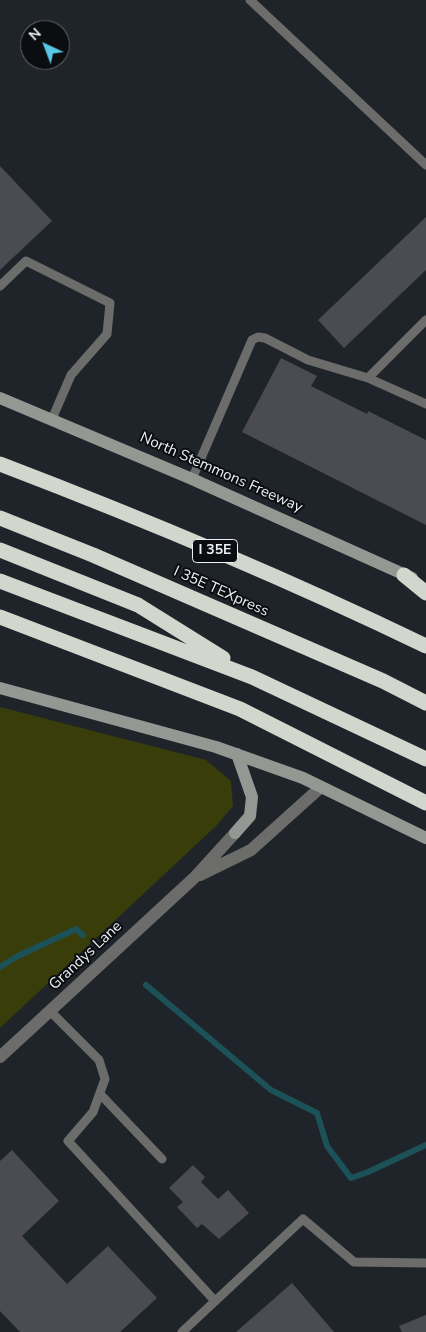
<!DOCTYPE html>
<style>
body{margin:0}
#map{position:relative;width:426px;height:1332px;overflow:hidden;background:#1f242a;font-family:"Nunito Sans",sans-serif}
canvas{display:block}
.north{position:absolute;left:20px;top:20px;width:50px;height:50px;box-sizing:border-box;background:#0b0d10;border:1px solid #65686c;border-radius:50%;rotate:317deg;font-size:14px;font-weight:700;line-height:20px;text-align:center;color:#edf0f5}
.north::after{content:'';display:block;margin:auto;width:18px;height:22px;background:#5bc7e7;clip-path:polygon(50% 0,100% 100%,50% 72%,0 100%)}
</style>
<div id="map">
<canvas width="426" height="1332"></canvas>
<div class="north">N</div>
</div>
<script>
const ctx = document.querySelector('canvas').getContext('2d');
ctx.lineJoin = 'round';
function fill(path, color) { ctx.fillStyle = color; ctx.fill(path, 'evenodd'); }
function stroke(path, color, width, dash) { ctx.strokeStyle = color; ctx.lineWidth = width; ctx.lineCap = dash ? 'butt' : 'round'; ctx.setLineDash(dash || []); ctx.stroke(path); }
function drawText(font, color, halo, rows, align = 'center') {
  ctx.font = font + ' "Nunito Sans",sans-serif'; ctx.lineWidth = 4; ctx.setLineDash([]); ctx.textBaseline = 'middle'; ctx.strokeStyle = halo; ctx.fillStyle = color; for (const [text, x, y, turn = 0] of rows) {
    ctx.save(); ctx.translate(x, y); ctx.rotate((+turn || 0) * Math.PI / 180); ctx.textAlign = isNaN(turn) ? turn : align; if (halo) ctx.strokeText(text, 0, 0); ctx.fillText(text, 0, 0); ctx.restore();
  }
}
const green = new Path2D(`
 M0,707L206,760L231,781L233,806L216,826L0,1028Z`);
const stream = new Path2D(`
 M0,967L18,956L76,929L83,935
 M146,985L271,1090L317,1113L327,1146L351,1178L368,1172L426,1145`);
const building = new Path2D(`
 M0,166L52,221L0,270Z
 M426,217V270L344,348L318,320Z
 M281,358L317,376L311,386L367,414L368,411L426,440V525L242,432Z
 M12,1150L59,1201L22,1236L67,1284L108,1246L157,1298L120,1332H20L0,1311V1161Z
 M193,1165L205,1177L201,1182L218,1199L228,1190L249,1213L219,1239L202,1224L197,1228L177,1207L183,1202L169,1188Z
 M292,1283L334,1332H236Z
 M426,1315V1332H402L399,1326Z`);
const service = new Path2D(`
 M250,0L426,165
 M0,286L26,261L110,303L107,334L71,375L52,419
 M368,378L426,320
 M192,479L252,340L258,337L265,338L308,360L368,378L426,404
 M50,1011L99,1060L105,1079L93,1112L68,1141L215,1301
 M100,1094L162,1159
 M182,1332L303,1219L354,1262L426,1263`);
const minor = new Path2D(`
 M200,875L251,850L321,787
 M0,1057L194,878L235,833`);
const secondary = new Path2D(`
 M0,398L192,479L412,578
 M0,688L216,747L303,778L426,838
 M235,833L250,816L252,797L237,754`);
const motorway = new Path2D(`
 M0,464C144,519 287,579 426,646
 M0,518L93,555L383,681L426,703
 M0,550L138,605L223,658
 M404,575L426,593
 M0,581L252,677L426,759
 M0,617L240,709L426,803`);
const shields = [
 [215,551,45]
];
const shieldNames = [
 ["I 35E",215,551]
];
const streetNames = [
 ["North Stemmons Freeway",221,473,24],
 ["I 35E TEXpress",221,592,24],
 ["Grandys Lane",86,956,-43]
];
fill(green, '#383d0a');
stroke(stream, '#1b5157', 6);
fill(building, '#4b4b53');
stroke(service, '#6c6d6a', 9);
stroke(minor, '#6c6d6a', 12);
stroke(secondary, '#959892', 12);
stroke(motorway, '#d2d6cd', 15);
for (const [x, y, w] of shields) { const box = new Path2D(); box.roundRect(x - w / 2, y - 11.5, w, 23, 4); ctx.fillStyle = '#0b0d10'; ctx.fill(box); stroke(box, '#edf0f5', 1); }
drawText('bold 14px', '#edf0f5', null, shieldNames);
drawText('15px', '#edf0f5', '#0b0d10', streetNames);
</script>
